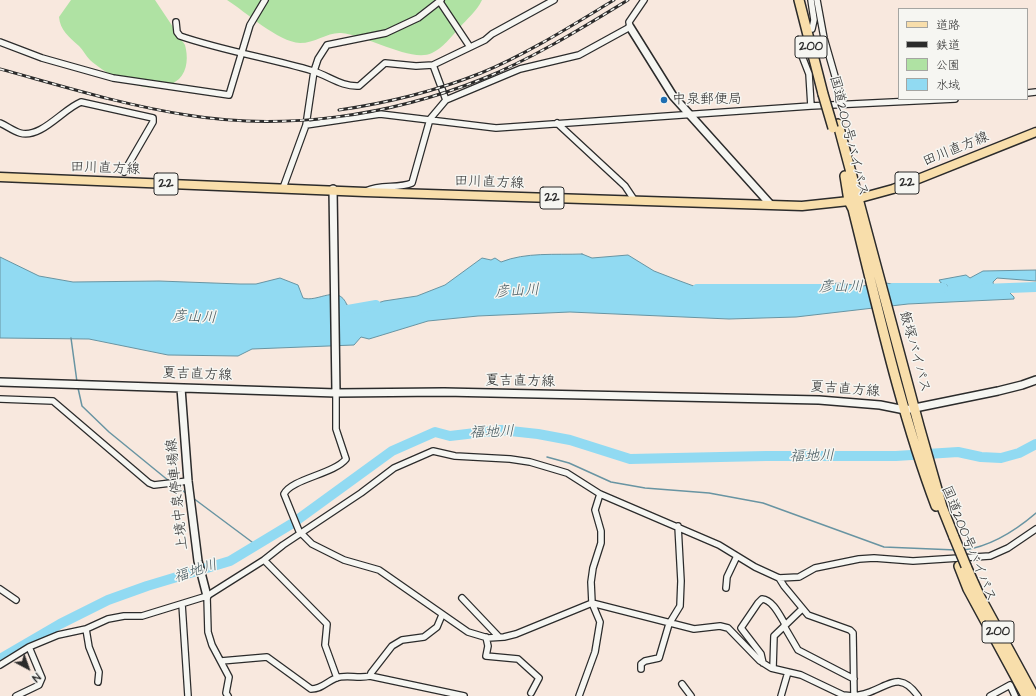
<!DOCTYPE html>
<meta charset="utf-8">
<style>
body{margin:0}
#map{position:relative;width:1036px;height:696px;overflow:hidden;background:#f8e8de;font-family:"Architects Daughter","Klee One",sans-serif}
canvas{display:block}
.legend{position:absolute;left:898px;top:8px;width:130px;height:92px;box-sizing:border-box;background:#f6f6f2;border:1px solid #a5a5a2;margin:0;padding:5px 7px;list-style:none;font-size:12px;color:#2b2b2b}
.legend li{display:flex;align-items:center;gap:8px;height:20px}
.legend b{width:20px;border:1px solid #a5a5a2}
.north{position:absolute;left:8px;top:648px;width:40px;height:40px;-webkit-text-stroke:3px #f6f6f2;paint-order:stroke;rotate:139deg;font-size:11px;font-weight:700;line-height:16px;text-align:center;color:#2b2b2b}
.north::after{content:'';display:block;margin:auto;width:14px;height:18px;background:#2b2b2b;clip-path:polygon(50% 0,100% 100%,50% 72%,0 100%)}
</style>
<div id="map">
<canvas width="1036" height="696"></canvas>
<ul class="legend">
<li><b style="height:5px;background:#f8deab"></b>道路</li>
<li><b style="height:5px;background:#2b2b2b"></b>鉄道</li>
<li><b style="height:11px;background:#afe2a3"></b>公園</li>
<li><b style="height:11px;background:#91daf2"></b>水域</li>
</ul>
<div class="north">N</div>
</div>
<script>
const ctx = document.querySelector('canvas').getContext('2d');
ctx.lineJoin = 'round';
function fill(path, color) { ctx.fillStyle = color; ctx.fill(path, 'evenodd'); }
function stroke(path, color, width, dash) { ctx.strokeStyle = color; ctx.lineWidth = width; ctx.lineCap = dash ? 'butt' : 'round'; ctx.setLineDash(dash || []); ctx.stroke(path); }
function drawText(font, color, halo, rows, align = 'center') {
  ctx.font = font + ' "Architects Daughter","Klee One",sans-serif'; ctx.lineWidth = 3; ctx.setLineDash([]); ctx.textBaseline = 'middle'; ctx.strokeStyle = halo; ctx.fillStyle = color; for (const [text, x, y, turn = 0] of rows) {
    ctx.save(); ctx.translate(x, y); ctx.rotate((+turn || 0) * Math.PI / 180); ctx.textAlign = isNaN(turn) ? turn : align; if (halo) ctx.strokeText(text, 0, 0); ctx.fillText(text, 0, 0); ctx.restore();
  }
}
const green = new Path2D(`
 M71,0H155L185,45C188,56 188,70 179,79C155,100 110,78 90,60C86,56 83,50 79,46C69,37 60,30 59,17Z
 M227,0H482C477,11 467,19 459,28C451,37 443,48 432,53C411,63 367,35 341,33C328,32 315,43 300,43C278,42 246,12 227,0Z`);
const water = new Path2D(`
 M582,254L592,258L628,255L654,271L680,281L699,288L723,292H763L790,288L808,291L823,285L838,283L862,286L886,283L903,286L908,290L947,287V285L941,283L939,280L966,275L970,278L983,271L1036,270V281L997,278L993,282L994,287L1007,290L1014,297V299L908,304L796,317L729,319L570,312L478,316L428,321L369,339L361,337L354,345L252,349L238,356L168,355L89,339L0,338V257L39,276L73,282L159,281L240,284H256L280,278L298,285L303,298C318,303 338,283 347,305L358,309L384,301L417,296L445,285L482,258L491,260L495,258L501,262C526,252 555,255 582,254Z`);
const stream = new Path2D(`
 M71,338L77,382
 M78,388L82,406L109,432L169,481
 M547,457L569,463L611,482L645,488L709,493L763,503L884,547L956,550
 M174,484L187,494
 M193,498L256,545
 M964,550C992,546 1015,531 1036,513`);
const river = new Path2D(`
 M893,288H943
 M697,289H825
 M983,289L1036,287
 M342,311L376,305
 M0,659L60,624L108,600L147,586L230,561L293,523L392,451L435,432L450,436L501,430L538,434L570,440L630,459L766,456H896L958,452L981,457L1001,458L1019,453L1036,444`);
const minor = new Path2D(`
 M811,0L814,20L812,29
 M817,0L824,38L843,104
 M440,2L470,47
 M176,22L177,32L180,36C224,51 269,58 313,71C329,76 342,87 359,86L385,63L416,66L433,65L485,40L492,34L554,0
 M0,42L42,58L113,78L229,95L250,25L265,0
 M811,48L804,52L802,56L809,74L811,106
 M433,65L446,100
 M1027,93L1036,92
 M0,123C7,126 13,131 20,133C41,139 63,109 81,102L153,118V122L124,172
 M557,123L625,186L635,201
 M306,125L380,114L496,128L811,106L955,99
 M283,188L306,125L314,71L318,59L327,45L386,33L418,18L441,0
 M366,191C381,184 398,189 412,183L430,119L446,100L520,69L579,55L630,27L629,22L644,0
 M336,393V429L346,459C334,474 291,479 284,494L299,531L312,544L344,560L379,570L468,632L488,638L504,637L516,634L592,603L694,629L720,626L728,628L760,661L771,668L801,675L843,695L853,696
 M0,399L53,401L149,483L154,485L188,481
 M264,560L327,624L325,645L337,678
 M779,578L784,586L808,615L850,630L853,633L854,696
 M726,588L727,577L737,556
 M0,589L16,600
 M207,596L208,632L212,645L229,677L226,693L228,696
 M462,598L499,637
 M182,604L188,696
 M784,626L798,650L854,679
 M86,629L89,647L99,672L98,682
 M486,637L488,646L486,656L518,659L539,678L531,693
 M221,661L267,657L311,689C322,689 326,682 336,678C346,674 359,679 370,676L464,696
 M763,663L761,654L741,628L758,603L762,599C773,600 780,616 785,624
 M0,665L29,647L58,635L86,629L108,619L124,616H142L207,596L264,560L283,545L361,493L394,468L433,451L455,456L510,459L530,462L567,473L600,494L719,545L755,567L779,578L799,577L815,568L859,559L874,558L913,561L990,556L1008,548L1036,529
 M773,668L774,636L802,609
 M641,669V664L645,661L659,658L669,624L680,606L681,581L678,526
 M370,676L371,673L392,646L402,640L424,637L437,627L442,615
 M682,684L691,696
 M16,696L39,685L42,678L29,647
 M579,696L595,652L600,622L592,603L591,582L593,568L601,543V531L595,510L600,494
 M781,696L788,672
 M854,696C859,695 865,694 870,692C891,684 901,672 918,696
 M990,696L1010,685L1015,696`);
const secondary = new Path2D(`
 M630,27L673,96L771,205
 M333,189L336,393
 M0,382L336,393L444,392L819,400L880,405L905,410L998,391L1022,385L1036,380
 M181,388L188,481L198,561L207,596`);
const primary = new Path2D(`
 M0,177L365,192L802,206L849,201L893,189L1036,132`);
const trunk = new Path2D(`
 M799,0L823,94
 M838,124L919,426L942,507L954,537
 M845,176L849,201L853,209C878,309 900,410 936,506
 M959,566L968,589L1026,696
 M966,566L980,597L1034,696`);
const rail = new Path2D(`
 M0,69C62,86 123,105 187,115C285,131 390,116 482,79C532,59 582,28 628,0
 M339,110C387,103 436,91 481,73C527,54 571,26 614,0`);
const trunkBridge = new Path2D(`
 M823,94L833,128
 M954,537L966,566`);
const markers = [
 [664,100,4,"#1f6fb2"]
];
const shields = [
 [811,47,32],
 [907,183,24],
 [166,184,24],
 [552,198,24],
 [998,632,32]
];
const shieldNames = [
 ["200",811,47],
 ["22",907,183],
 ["22",166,184],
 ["22",552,198],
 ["200",998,632]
];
const poiNames = [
 ["中泉郵便局",672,100]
];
const streetNames = [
 ["国道200号バイパス",848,136,76],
 ["田川直方線",956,150,-22],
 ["田川直方線",105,169,2],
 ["田川直方線",489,183,2],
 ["飯塚バイパス",914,352,75],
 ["夏吉直方線",197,375,2],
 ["夏吉直方線",520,382,1],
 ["夏吉直方線",845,390,4],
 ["上境中泉停車場線",178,494,-96],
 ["国道200号バイパス",968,544,68]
];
const waterNames = [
 ["彦山川",841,288],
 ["彦山川",517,292,-3],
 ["彦山川",194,318,2],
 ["福地川",492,433,-2],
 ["福地川",812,457,-1],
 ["福地川",196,572,-18]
];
fill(green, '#afe2a3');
fill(water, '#91daf2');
stroke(water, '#6894a2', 1);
stroke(stream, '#6894a2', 1.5);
stroke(river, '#91daf2', 10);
stroke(minor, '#2b2b2b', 8);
stroke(secondary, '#2b2b2b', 10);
stroke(primary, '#2b2b2b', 11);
stroke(trunk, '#2b2b2b', 12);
stroke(minor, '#f6f6f2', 5.5);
stroke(secondary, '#f6f6f2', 7);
stroke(primary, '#f8deab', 8);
stroke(trunk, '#f8deab', 9);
stroke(rail, '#2b2b2b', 3);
stroke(rail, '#f6f6f2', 1.5, [4.5]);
stroke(trunkBridge, '#2b2b2b', 12, []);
stroke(trunkBridge, '#f8deab', 9);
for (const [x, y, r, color] of markers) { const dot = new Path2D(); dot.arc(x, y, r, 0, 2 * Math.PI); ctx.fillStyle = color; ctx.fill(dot); stroke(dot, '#f6f6f2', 1.5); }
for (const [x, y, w] of shields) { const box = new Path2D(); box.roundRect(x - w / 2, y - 11, w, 22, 3); ctx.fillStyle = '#f6f6f2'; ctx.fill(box); stroke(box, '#2b2b2b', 1); }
drawText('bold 13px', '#2b2b2b', null, shieldNames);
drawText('14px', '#2b2b2b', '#f6f6f2', poiNames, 'left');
drawText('14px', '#2b2b2b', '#f6f6f2', streetNames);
drawText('italic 15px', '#44575d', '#f6f6f2', waterNames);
</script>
